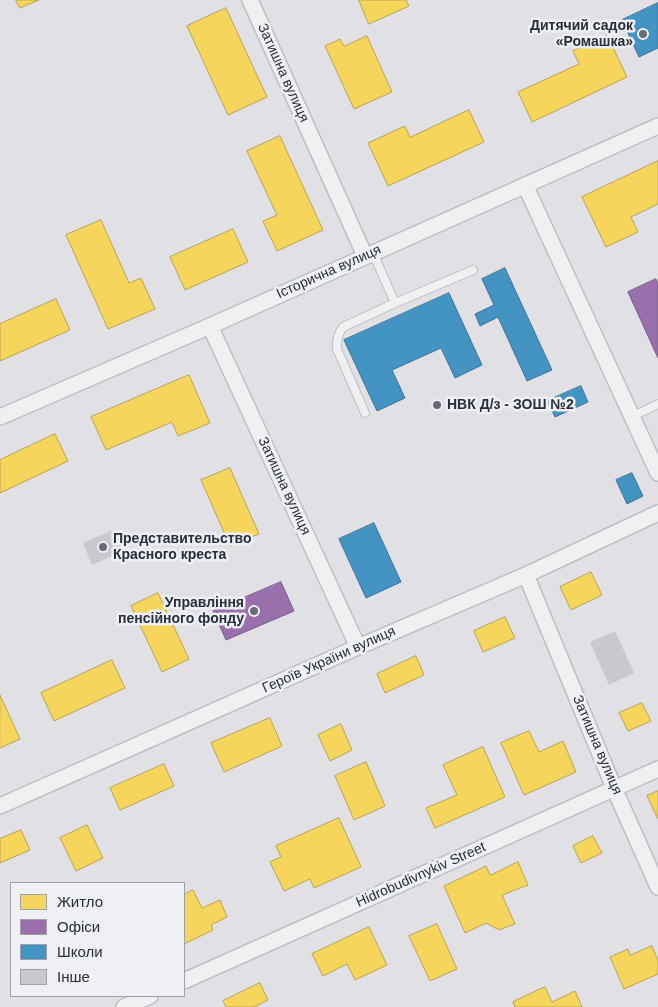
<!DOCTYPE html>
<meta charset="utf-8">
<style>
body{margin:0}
#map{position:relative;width:658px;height:1007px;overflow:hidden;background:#e1e1e5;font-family:Arial,sans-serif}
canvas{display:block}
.legend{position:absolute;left:10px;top:882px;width:175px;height:115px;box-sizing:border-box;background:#eef0f4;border:1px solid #9fa2aa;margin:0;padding:6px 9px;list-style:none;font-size:15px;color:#292d3c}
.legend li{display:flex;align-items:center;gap:10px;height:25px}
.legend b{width:25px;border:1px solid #9fa2aa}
</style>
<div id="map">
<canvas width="658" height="1007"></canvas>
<ul class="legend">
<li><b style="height:14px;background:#f6d55c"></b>Житло</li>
<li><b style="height:14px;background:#9970ab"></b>Офіси</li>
<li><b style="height:14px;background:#4393c3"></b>Школи</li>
<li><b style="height:14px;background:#c9c9cd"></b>Інше</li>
</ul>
</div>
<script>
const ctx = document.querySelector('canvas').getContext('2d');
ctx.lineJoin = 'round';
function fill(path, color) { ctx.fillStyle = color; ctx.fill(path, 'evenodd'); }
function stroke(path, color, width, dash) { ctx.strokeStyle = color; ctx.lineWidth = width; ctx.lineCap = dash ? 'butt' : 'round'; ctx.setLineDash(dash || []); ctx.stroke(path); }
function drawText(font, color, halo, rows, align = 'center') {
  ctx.font = font + ' Arial,sans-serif'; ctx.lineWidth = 5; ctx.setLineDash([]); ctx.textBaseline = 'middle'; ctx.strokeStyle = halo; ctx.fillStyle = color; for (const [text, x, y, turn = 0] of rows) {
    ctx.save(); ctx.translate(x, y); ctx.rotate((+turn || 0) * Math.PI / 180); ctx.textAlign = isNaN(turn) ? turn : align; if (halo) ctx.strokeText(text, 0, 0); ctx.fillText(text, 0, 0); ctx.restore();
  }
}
const homes = new Path2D(`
 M16,0H39L20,8Z
 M359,0H406L409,6L369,24Z
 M226,8L267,97L228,115L187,26Z
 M607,35L627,77L532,122L518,92L579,64L573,51Z
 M367,36L392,92L354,109L325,46L340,39L344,46Z
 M469,110L484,142L388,186L368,143L405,126L410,137Z
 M280,136L323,230L277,251L263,221L277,215L247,151Z
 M658,161V204L631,217L638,232L606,247L582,197Z
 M101,220L129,283L141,278L155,309L108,329L66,235Z
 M233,229L248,262L185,290L170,257Z
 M56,299L70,330L0,361V324Z
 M189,375L210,423L178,436L172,422L106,450L91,417Z
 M55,434L68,461L0,493V460Z
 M230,468L259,534L230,546L201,480Z
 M591,572L602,595L571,610L560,587Z
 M158,593L189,659L162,672L131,606Z
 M505,617L515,638L483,652L474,631Z
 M416,656L424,675L385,693L377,674Z
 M112,660L125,688L54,721L41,693Z
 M0,695L20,739L0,748Z
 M642,703L651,721L628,731L619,713Z
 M270,718L282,746L224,772L211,743Z
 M341,724L352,750L330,761L318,735Z
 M529,731L539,752L563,741L576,772L524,795L501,743Z
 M483,747L505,797L435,828L426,808L457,795L443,765Z
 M366,762L385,806L354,820L335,776Z
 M164,764L174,786L120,810L110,788Z
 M658,791V819L647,796Z
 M339,818L361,867L314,888L310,879L284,891L270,862L281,857L276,846Z
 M87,825L103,858L76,871L60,838Z
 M21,830L30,850L0,863V839Z
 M593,836L602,853L581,863L573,846Z
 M518,862L528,885L502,895L515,924L499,930L486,923L465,933L444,886L486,866L490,875Z
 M193,890L202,908L220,900L227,917L211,925L213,930L184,944V895Z
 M437,924L457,969L430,981L409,936Z
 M369,927L387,965L355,980L347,964L323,976L312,954Z
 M652,946L658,961V974L624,989L610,957L628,949L630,955Z
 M260,983L268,1000L254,1007H226L223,1001Z
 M545,987L552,1002L575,991L582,1007H515L513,1002Z`);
const offices = new Path2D(`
 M656,279L658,284V358L628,292Z
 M281,582L294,611L226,640L213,611Z`);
const schools = new Path2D(`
 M658,3V48L639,57L622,20Z
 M505,268L552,370L527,381L498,317L480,326L475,314L494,305L482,279Z
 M449,293L482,365L455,378L441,348L392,370L405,398L377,411L344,340Z
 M581,386L588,402L555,417L547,401Z
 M632,473L643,496L627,504L616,480Z
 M374,523L401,582L366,598L339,539Z`);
const building = new Path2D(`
 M113,530L123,551L92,565L83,543Z
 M615,631L634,673L609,685L590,642Z`);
const lane = new Path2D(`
 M373,253L395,303
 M365,413L337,349C336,340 338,334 343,327L395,303L473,270
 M633,416L658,404`);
const street = new Path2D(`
 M250,0L365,256
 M525,185L658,473
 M210,326L358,647
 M0,417L210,326L658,126
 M526,575L614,788L658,887
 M0,806L358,647L526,575L658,513
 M184,981L658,769
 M124,1007L150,996`);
const markers = [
 [643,34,5,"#696c77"],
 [437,405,5,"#696c77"],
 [103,547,5,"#696c77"],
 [254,611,5,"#696c77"]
];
const poiNames = [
 ["Дитячий садок",633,26],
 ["«Ромашка»",633,42],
 ["НВК Д/з - ЗОШ №2",447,405,"left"],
 ["Представительство",113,539,"left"],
 ["Красного креста",113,555,"left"],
 ["Управління",244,603],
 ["пенсійного фонду",244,619]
];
const streetNames = [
 ["Затишна вулиця",283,73,66],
 ["Історична вулиця",329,272,-24],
 ["Затишна вулиця",284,486,65],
 ["Героїв України вулиця",329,660,-24],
 ["Затишна вулиця",597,745,67],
 ["Hidrobudivnykiv Street",421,875,-24]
];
fill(homes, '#f6d55c');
stroke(homes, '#b8a352', 1);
fill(offices, '#9970ab');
stroke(offices, '#775c8a', 1);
fill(schools, '#4393c3');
stroke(schools, '#3b749a', 1);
fill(building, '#c9c9cd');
stroke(lane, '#bfbfc3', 10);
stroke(street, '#bfbfc3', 18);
stroke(lane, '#eff0f2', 8);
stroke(street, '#eff0f2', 15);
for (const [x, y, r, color] of markers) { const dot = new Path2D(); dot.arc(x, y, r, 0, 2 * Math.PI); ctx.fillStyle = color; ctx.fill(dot); stroke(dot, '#eef0f4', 2); }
drawText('bold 14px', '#292d3c', '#eef0f4', poiNames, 'right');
drawText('14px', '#292d3c', '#eef0f4', streetNames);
</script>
